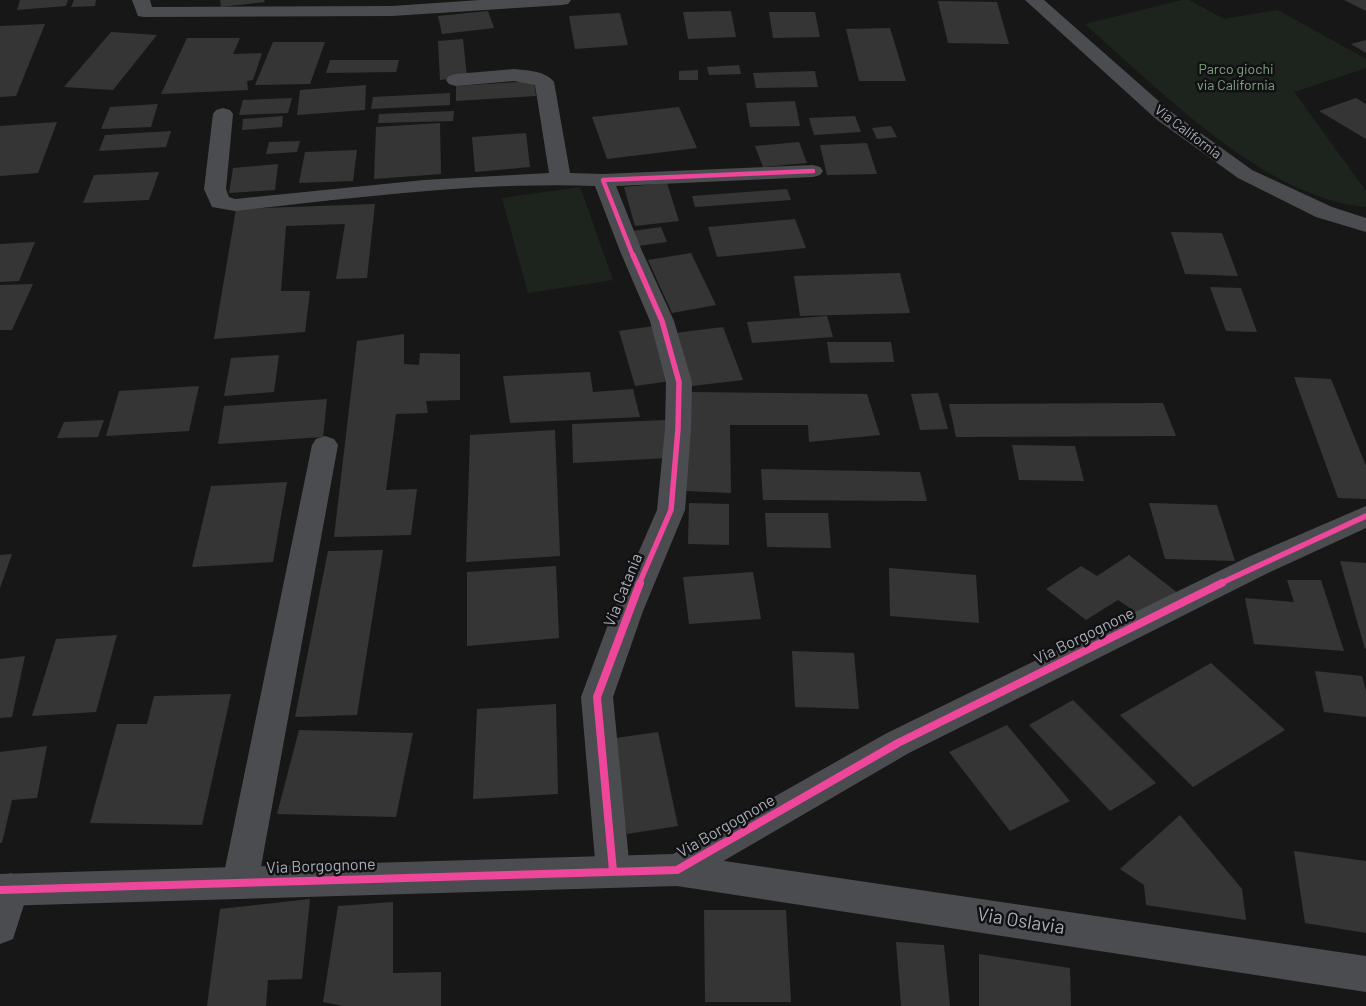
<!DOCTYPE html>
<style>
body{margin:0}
canvas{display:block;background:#171717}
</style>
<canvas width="1366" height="1006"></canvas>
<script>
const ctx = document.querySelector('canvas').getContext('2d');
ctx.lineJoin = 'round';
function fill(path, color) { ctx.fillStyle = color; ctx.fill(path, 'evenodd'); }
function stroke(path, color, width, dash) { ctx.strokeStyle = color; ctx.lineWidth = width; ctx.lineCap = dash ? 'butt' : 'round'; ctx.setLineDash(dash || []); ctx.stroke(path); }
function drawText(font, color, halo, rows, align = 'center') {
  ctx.font = font + ' Barlow,sans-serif'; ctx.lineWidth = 5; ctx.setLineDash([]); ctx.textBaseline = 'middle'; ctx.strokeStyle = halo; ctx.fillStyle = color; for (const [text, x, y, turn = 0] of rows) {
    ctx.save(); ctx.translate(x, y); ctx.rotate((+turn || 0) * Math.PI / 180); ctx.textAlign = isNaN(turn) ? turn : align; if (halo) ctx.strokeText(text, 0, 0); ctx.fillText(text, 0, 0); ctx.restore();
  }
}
const green = new Path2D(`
 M1182,0H1189L1224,19L1278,10L1366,59V68L1294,92L1366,191V207C1264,198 1159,89 1085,24Z
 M580,187L613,280L528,293L502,198Z`);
const building = new Path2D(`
 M20,0H68L66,6L17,10Z
 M74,0H96L95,6L71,7Z
 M220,0H264L265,2L221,7Z
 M1344,0H1366V11Z
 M938,1L997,2L1009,44L948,43Z
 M488,11L494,28L442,34L438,16Z
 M731,11L736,37L688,39L683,12Z
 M769,12H815L820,37L773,38Z
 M620,13L628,45L575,49L569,16Z
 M45,24L16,96L0,97V26Z
 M890,28L906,81H859L846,29Z
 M111,32L157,35L113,90L64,87Z
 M187,38H240L233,54L262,53L253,80L247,81L248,90L161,94Z
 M463,39L467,77L440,80L438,41Z
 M1366,40V53L1351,44Z
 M273,42H325L310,84L255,85Z
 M330,60H399L396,72L326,73Z
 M739,65L741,74L709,75L707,67Z
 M698,70V80H679V71Z
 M815,71L818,87L756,88L753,73Z
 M534,81L536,96L456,101V86Z
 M366,85L365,110L297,115L300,90Z
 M450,93V105L371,109L373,97Z
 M292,98L288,113L239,115L243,100Z
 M1356,98L1366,104V139L1319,111Z
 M795,101L800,126L750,127L746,103Z
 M158,104L151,127L101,129L110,107Z
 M679,107L697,148L607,159L592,117Z
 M454,111L453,121L378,123L379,114Z
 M283,116L282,127L242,130L243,119Z
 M855,116L861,132L814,135L809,118Z
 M57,122L38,173L0,176V126Z
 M440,123L441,174L374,179L376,127Z
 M891,126L897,137L877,139L872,128Z
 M171,131L166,147L99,151L105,135Z
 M526,133L530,167L475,172L472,137Z
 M300,141L297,152L266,154L269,142Z
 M799,142L807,163L763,167L755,146Z
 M867,143L877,174L827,175L820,145Z
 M357,150L353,181L299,183L305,152Z
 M278,164L275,190L229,193L233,168Z
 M159,172L149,200L83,203L94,175Z
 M667,183L679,221L635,226L624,187Z
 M787,189L791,200L695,207L692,196Z
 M375,204L367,278L336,279L345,224L286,226L281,291H310L305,332L214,339L236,209Z
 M795,219L806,248L717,257L708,227Z
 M661,227L667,242L638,246L633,231Z
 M1171,232L1222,233L1238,276L1185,274Z
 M35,242L19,281L0,282V244Z
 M691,253L716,305L672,313L648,260Z
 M900,273L910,313L800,316L794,276Z
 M33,284L12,330H0V285Z
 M1210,287L1241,288L1257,332L1226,331Z
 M827,316L833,337L752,343L747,322Z
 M654,326L671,381L635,386L619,331Z
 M723,327L743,380L692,386L675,333Z
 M404,334V364L419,365L420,353L460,354V400L426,401L428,413L396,414L386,490L417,489L411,535L334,537L357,341Z
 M827,342H891L894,362L830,363Z
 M279,355L274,392L224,396L231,358Z
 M590,372L593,392L633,389L640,417L510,423L503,376Z
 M1294,377L1331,379L1366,466V499L1338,498Z
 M199,386L189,431L106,436L119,391Z
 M690,392L867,394L880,435L809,442L808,425H730L731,493L686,491Z
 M938,393L948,429L920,430L911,394Z
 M327,399L323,437L218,444L224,406Z
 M1163,403L1176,436L956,437L949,404Z
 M104,420L98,437L57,438L64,422Z
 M666,420L669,458L573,463L572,424Z
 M555,430L560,556L466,562L470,435Z
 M1012,445L1075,446L1084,481L1019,480Z
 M761,469L920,472L927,501L763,500Z
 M287,482L273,562L192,567L211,486Z
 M689,503L729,504V545L688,544Z
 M1149,503L1217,505L1235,561L1165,559Z
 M765,513H828L831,548L767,547Z
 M383,550L357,715L295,717L328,551Z
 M12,554L0,588V555Z
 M1129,555L1179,594L1140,615L1118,600L1086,620L1046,589L1081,566L1097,576Z
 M1340,561L1366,563V648L1365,649Z
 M556,566L559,638L467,646V572Z
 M889,568L976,575L979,623L890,616Z
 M753,572L761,619L689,624L683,577Z
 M1287,580H1321L1344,651L1254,644L1245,598L1294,602Z
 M117,635L96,712L32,716L56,639Z
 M792,651L854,653L859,709L795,707Z
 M25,656L12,717L0,718V659Z
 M1211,663L1285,730L1193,787L1120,715Z
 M1315,671L1362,676L1366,691V717L1324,712Z
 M231,694L202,825L90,823L117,724H147L154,696Z
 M1073,700L1156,783L1110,811L1029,725Z
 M556,704L558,794L473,799L477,709Z
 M1007,725L1070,801L1010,831L949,752Z
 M299,730L413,733L396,817L277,814Z
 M658,732L678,826L627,834L609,739Z
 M47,746L37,798L12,800L2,843H0V752Z
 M1180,815L1242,889L1246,920L1146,905L1144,885L1120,869Z
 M1294,851L1366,861V933L1305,923Z
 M310,899L302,979L268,980L266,1006H207L220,909Z
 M393,902V973L441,972V1006H343L323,1002L338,906Z
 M704,910H786L791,1002H705Z
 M896,942L944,945L950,1006H901Z
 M979,954L1070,968L1071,1006H979Z`);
const minor = new Path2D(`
 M132,0H150L152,7L392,6L480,0H571L568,4L562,5L392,16L144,17L138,16Z
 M1025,0H1044L1170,111L1252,170L1332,207L1366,218V232L1316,217L1238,178L1156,119Z
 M514,69C526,70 546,71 554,82L570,173L603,174L813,165L820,167L823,171L820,175L813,177L616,186L642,251L674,321L692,382L691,429L685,510L643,611L613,697L630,871L625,882L613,887L601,882L596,871L581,697L613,611L657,510L665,429L666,382L650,321L620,251L595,186C475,182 354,198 235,211L212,207L204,189L213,114L216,110L223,108L230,110L233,114L226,189L229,197L235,199L424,180L549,173L535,85L514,81L456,86L449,84L446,80L449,76L456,74Z
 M325,436L334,439L338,445L258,883L252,894L240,899L228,894L222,883L312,445L316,439Z
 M677,854L1366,956V992L677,886L665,881L660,870L665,859Z
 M11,873L23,878L29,889L13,939L0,944V877Z`);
const tertiary = new Path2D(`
 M1366,506V528L1268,573L909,753L689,881L677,886L0,906V874L673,854L887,733L1248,557Z`);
const cyclewayFar2 = new Path2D(`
 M633,256L603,180L813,171`);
const cyclewayFar1 = new Path2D(`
 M633,255L662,321L679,382L678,429L671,510L639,584
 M1219,584L1366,516`);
const cycleway = new Path2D(`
 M613,871L597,697L640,583
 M0,890L677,870L898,743L1222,583`);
const farParknames = [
 ["Parco giochi",1236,69],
 ["via California",1236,85]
];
const farStreetnames = [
 ["Via California",1188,132,37]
];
const streetNames = [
 ["Via Catania",623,590,-68],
 ["Via Borgognone",1084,636,-26],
 ["Via Borgognone",726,826,-30],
 ["Via Borgognone",321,866,-2]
];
const nearStreetnames = [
 ["Via Oslavia",1021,921,9]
];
fill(green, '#1d241e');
fill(building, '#353536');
fill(minor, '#4b4c50');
fill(tertiary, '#4b4c50');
stroke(cyclewayFar2, '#ed469a', 4.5);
stroke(cyclewayFar1, '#ed469a', 5.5);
stroke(cycleway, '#ed469a', 8);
drawText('14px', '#7fa381', '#111113', farParknames);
drawText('14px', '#a8adb8', '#111113', farStreetnames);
drawText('16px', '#a8adb8', '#111113', streetNames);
drawText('19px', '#a8adb8', '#111113', nearStreetnames);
</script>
